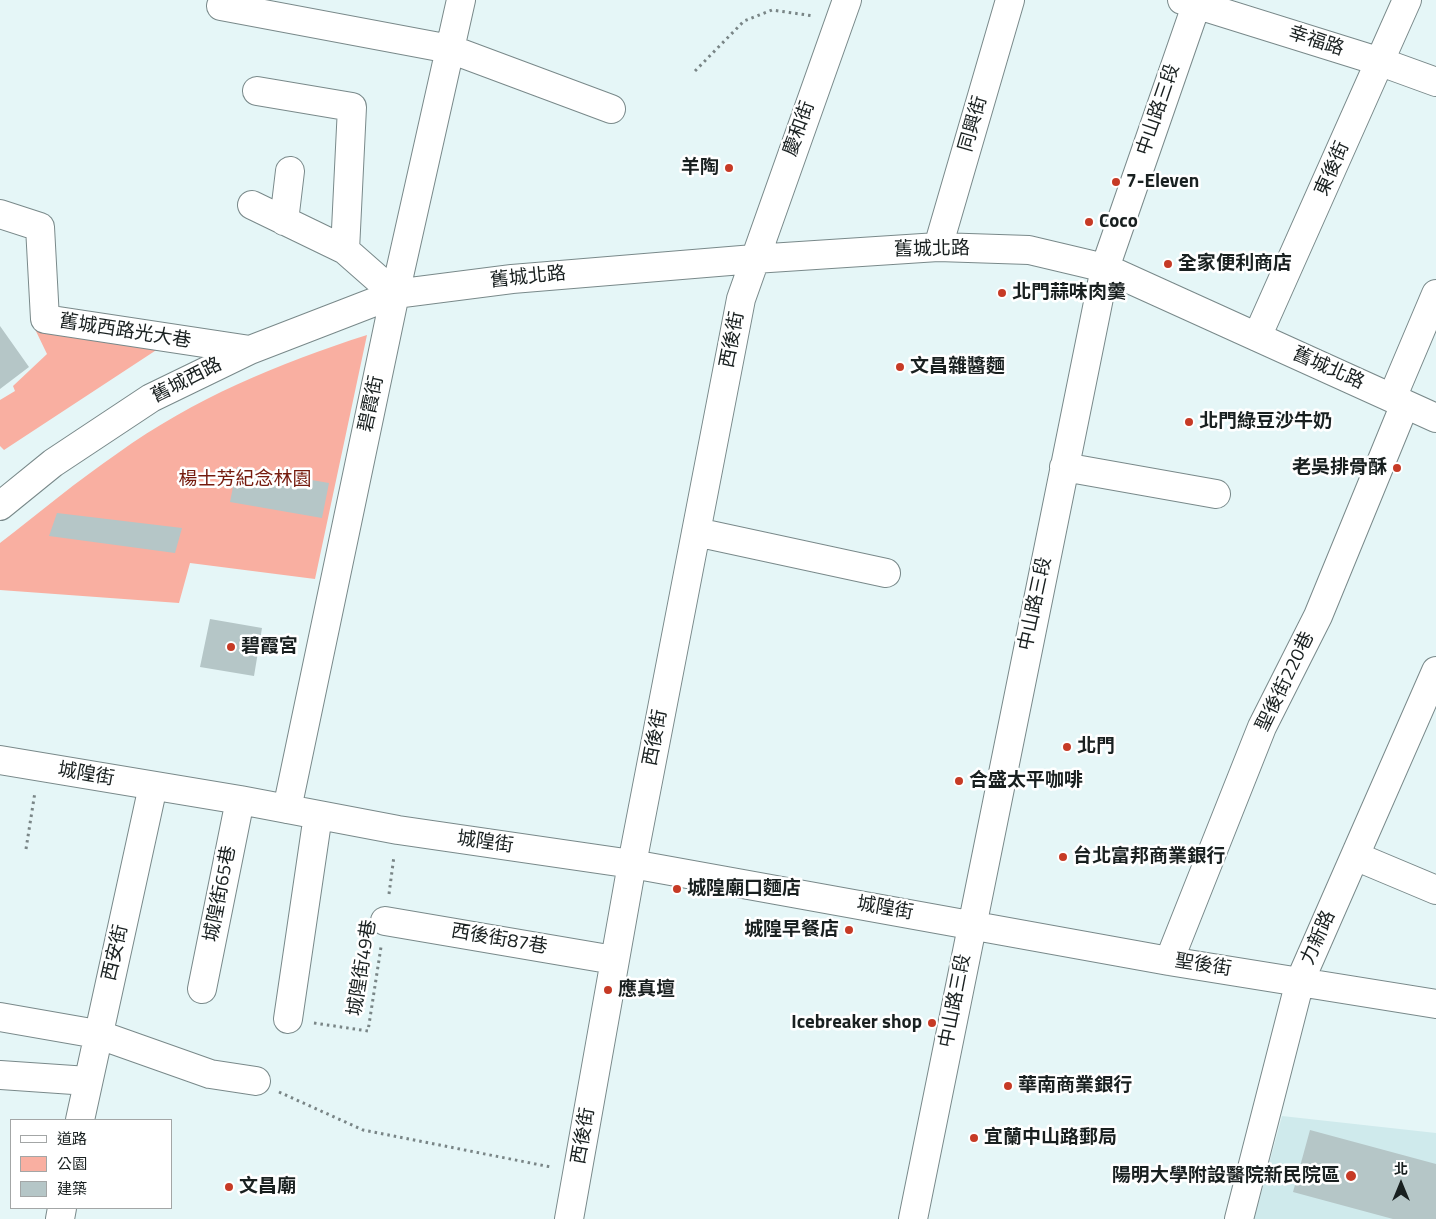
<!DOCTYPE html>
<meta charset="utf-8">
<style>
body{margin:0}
#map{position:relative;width:1436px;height:1219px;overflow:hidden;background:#e5f6f7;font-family:"Titillium Web","Noto Sans TC",sans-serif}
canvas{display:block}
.legend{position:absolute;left:10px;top:1119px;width:162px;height:90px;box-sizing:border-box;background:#fff;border:1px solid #a3a6a6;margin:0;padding:6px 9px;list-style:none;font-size:15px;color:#192020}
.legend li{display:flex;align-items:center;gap:10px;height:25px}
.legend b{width:25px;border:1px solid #a3a6a6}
.north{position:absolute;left:1376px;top:1159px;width:50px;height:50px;-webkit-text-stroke:4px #fff;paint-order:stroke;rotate:0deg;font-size:14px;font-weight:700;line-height:20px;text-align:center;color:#192020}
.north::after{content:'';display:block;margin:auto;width:18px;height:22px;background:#192020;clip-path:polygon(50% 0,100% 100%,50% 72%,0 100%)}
</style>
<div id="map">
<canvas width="1436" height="1219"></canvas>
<ul class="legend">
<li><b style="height:6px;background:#fff"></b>道路</li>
<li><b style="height:14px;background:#f9afa1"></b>公園</li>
<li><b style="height:14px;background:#b5c6c7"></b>建築</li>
</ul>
<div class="north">北</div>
</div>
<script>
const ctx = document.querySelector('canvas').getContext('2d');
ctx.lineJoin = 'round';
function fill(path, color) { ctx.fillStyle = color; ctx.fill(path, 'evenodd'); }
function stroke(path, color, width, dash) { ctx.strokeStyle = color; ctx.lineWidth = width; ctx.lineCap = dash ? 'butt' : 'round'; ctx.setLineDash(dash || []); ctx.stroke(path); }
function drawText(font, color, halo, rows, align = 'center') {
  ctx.font = font + ' "Titillium Web","Noto Sans TC",sans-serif'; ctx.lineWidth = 5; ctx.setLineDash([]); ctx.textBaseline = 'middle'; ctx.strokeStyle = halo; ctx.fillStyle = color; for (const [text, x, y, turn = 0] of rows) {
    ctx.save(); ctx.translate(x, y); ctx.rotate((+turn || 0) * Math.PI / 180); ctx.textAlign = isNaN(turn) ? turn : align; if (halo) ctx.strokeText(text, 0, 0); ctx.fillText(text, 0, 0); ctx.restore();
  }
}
const built = new Path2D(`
 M1282,1116L1436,1133V1219H1254Z`);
const green = new Path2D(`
 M33,325L164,345L4,450L0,446V400L15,391L13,386L47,354Z
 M367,335L315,579L190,563L179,603L0,590V543C39,513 77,481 118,453C193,399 279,363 367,335Z`);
const building = new Path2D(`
 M0,326L29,367L0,389Z
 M237,467L329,483L322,518L230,502Z
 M57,513L182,528L175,553L49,536Z
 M210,619L262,628L254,676L200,667Z
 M1310,1130L1436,1164V1219H1393L1293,1192Z`);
const path = new Path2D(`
 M695,71L744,21L772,10L814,16
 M26,849L35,792
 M389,894L394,856
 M314,1023L368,1031L381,947
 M279,1092L363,1130L551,1167`);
const minor = new Path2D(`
 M1182,0L1381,62L1436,82
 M221,6L450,49L611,109
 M257,91L352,107L345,250L395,294
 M252,205L345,250
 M0,214L40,227L45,319L250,350
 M284,221L290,171
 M938,247L1010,0
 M1257,337L1407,0
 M1392,398L1436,294
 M1064,467L1216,494
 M0,506L53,463L151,398L250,350L395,294L512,279L754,259L938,247L1029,250L1105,268L1436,418
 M696,532L886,573
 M0,760L240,800L398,830L632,864L1169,961L1436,1004
 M287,809L395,294L461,0
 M1355,856L1436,890
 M385,921L614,960
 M1169,961L1262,727L1318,616L1405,404
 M202,989L240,800
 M0,1017L97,1034L210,1074L256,1081
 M288,1019L318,815
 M0,1075L88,1081
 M80,1120L153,786
 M60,1219L62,1208
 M569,1219L632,864L741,299L847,0
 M913,1219L1105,268L1198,0
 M1239,1219L1300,981L1436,671`);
const markers = [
 [729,168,5,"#c63a25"],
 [1116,182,5,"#c63a25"],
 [1089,222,5,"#c63a25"],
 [1168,264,5,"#c63a25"],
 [1002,293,5,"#c63a25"],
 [900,367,5,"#c63a25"],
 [1189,422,5,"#c63a25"],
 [1397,468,5,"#c63a25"],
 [231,647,5,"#c63a25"],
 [1067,747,5,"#c63a25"],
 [959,781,5,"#c63a25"],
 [1063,857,5,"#c63a25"],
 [677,889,5,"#c63a25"],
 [849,930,5,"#c63a25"],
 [608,990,5,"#c63a25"],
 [932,1023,5,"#c63a25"],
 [1008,1086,5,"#c63a25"],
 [974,1138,5,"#c63a25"],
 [1351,1176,6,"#c63a25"],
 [229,1187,5,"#c63a25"]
];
const streetNames = [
 ["幸福路",1316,42,18],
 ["中山路三段",1159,110,-71],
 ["同興街",974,124,-74],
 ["慶和街",800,129,-70],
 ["東後街",1333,169,-66],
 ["舊城北路",932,250,-1],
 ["舊城北路",528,278,-6],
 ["舊城西路光大巷",125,332,9],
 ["西後街",733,340,-79],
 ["舊城北路",1328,369,24],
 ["舊城西路",187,381,-27],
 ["碧霞街",372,404,-78],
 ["中山路三段",1036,604,-78],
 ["聖後街220巷",1286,682,-64],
 ["西後街",656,738,-79],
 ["城隍街",86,775,10],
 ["城隍街",485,843,8],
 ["城隍街65巷",221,894,-79],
 ["城隍街",885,909,10],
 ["力新路",1319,938,-66],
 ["西後街87巷",499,940,10],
 ["西安街",116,953,-77],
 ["聖後街",1203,966,9],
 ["城隍街49巷",363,968,-81],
 ["中山路三段",956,1001,-79],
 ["西後街",584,1136,-80]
];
const poiNames = [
 ["羊陶",719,168,"right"],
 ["7-Eleven",1126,182],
 ["Coco",1099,222],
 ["全家便利商店",1178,264],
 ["北門蒜味肉羹",1012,293],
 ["文昌雜醬麵",910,367],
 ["北門綠豆沙牛奶",1199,422],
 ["老吳排骨酥",1387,468,"right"],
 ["碧霞宮",241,647],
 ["北門",1077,747],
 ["合盛太平咖啡",969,781],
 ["台北富邦商業銀行",1073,857],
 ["城隍廟口麵店",687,889],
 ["城隍早餐店",839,930,"right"],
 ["應真壇",618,990],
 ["Icebreaker shop",922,1023,"right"],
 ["華南商業銀行",1018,1086],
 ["宜蘭中山路郵局",984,1138],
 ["陽明大學附設醫院新民院區",1340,1176,"right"],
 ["文昌廟",239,1187]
];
const parkNames = [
 ["楊士芳紀念林園",245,480]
];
fill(built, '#cfeaec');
fill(green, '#f9afa1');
fill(building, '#b5c6c7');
stroke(minor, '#79898a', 30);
stroke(path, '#798586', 3, [2.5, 4]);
stroke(minor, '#fff', 28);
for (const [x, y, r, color] of markers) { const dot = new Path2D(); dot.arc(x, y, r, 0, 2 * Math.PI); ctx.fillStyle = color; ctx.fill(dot); stroke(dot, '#fff', 2); }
drawText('19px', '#192020', '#fff', streetNames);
drawText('bold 19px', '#192020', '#fff', poiNames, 'left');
drawText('19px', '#751b0e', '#fff', parkNames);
</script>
